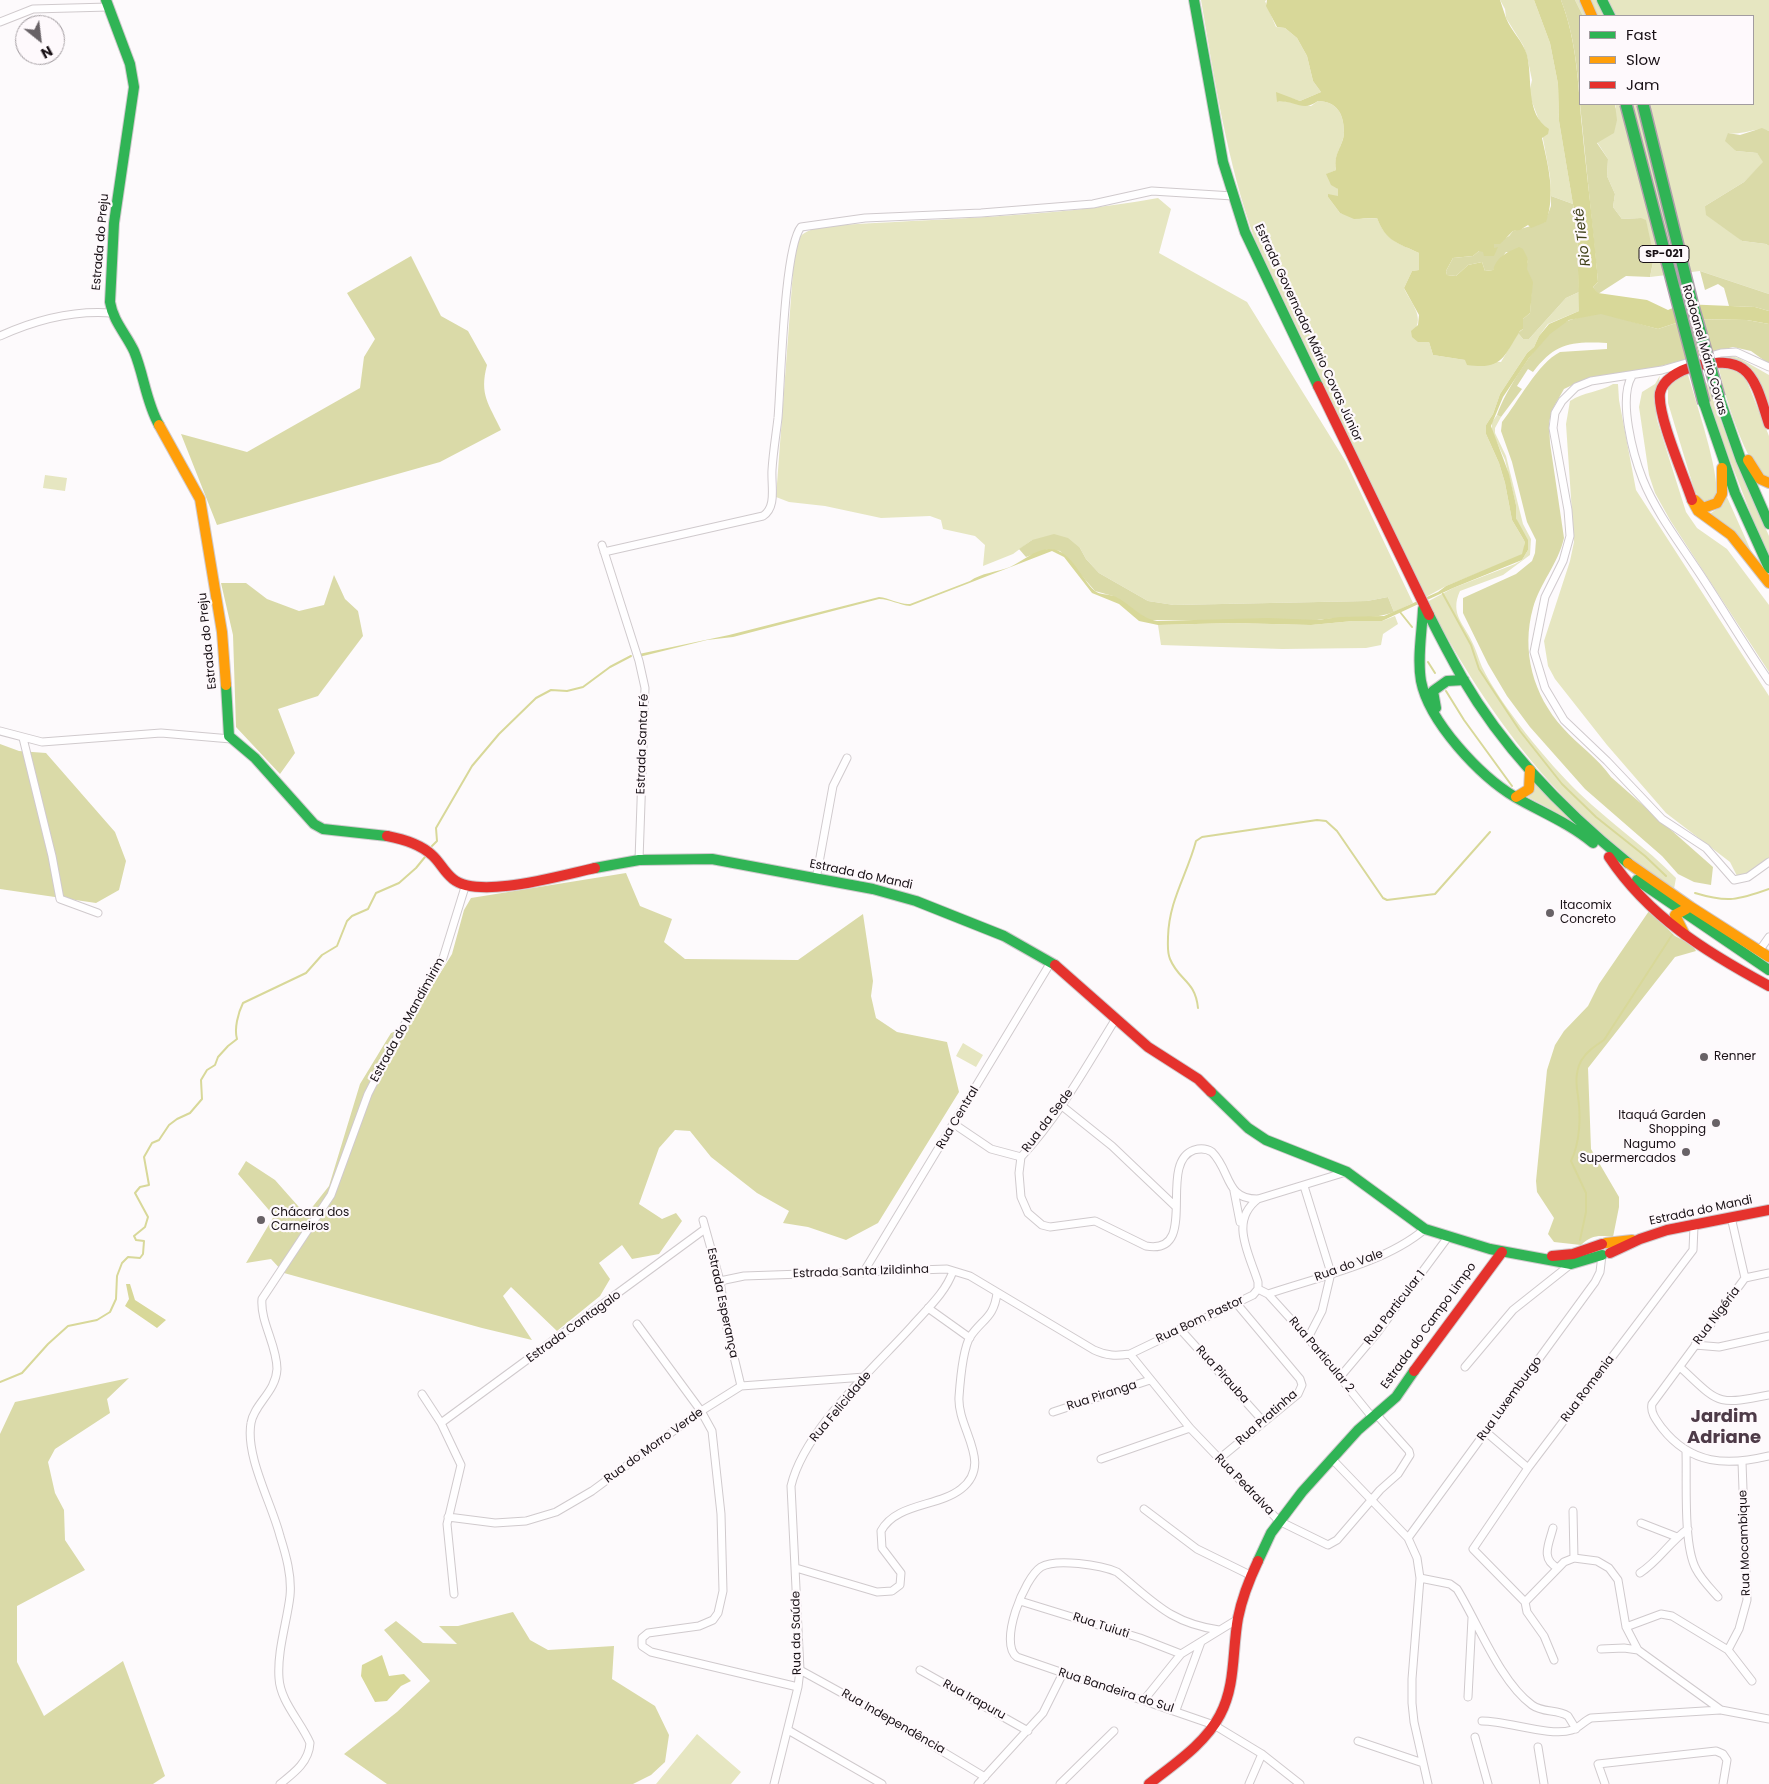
<!DOCTYPE html>
<meta charset="utf-8">
<style>
body{margin:0}
#map{position:relative;width:1769px;height:1784px;overflow:hidden;background:#fdfafc;font-family:Poppins,sans-serif}
canvas{display:block}
.legend{position:absolute;left:1579px;top:15px;width:175px;height:90px;box-sizing:border-box;background:#fef9fc;border:1px solid #a29ca0;margin:0;padding:6px 9px;list-style:none;font-size:15px;color:#181015}
.legend li{display:flex;align-items:center;gap:10px;height:25px}
.legend b{width:25px;border:1px solid #a29ca0}
.north{position:absolute;left:15px;top:15px;width:50px;height:50px;box-sizing:border-box;background:#fef9fc;border:1px solid #a29ca0;border-radius:50%;rotate:151deg;font-size:14px;font-weight:700;line-height:20px;text-align:center;color:#181015}
.north::after{content:'';display:block;margin:auto;width:18px;height:22px;background:#686266;clip-path:polygon(50% 0,100% 100%,50% 72%,0 100%)}
</style>
<div id="map">
<canvas width="1769" height="1784"></canvas>
<ul class="legend">
<li><b style="height:6px;background:#30b455"></b>Fast</li>
<li><b style="height:6px;background:#ff9f0a"></b>Slow</li>
<li><b style="height:6px;background:#e5322d"></b>Jam</li>
</ul>
<div class="north">N</div>
</div>
<script>
const ctx = document.querySelector('canvas').getContext('2d');
ctx.lineJoin = 'round';
function fill(path, color) { ctx.fillStyle = color; ctx.fill(path, 'evenodd'); }
function stroke(path, color, width, dash) { ctx.strokeStyle = color; ctx.lineWidth = width; ctx.lineCap = dash ? 'butt' : 'round'; ctx.setLineDash(dash || []); ctx.stroke(path); }
function drawText(font, color, halo, rows, align = 'center') {
  ctx.font = font + ' Poppins,sans-serif'; ctx.lineWidth = 4.5; ctx.setLineDash([]); ctx.textBaseline = 'middle'; ctx.strokeStyle = halo; ctx.fillStyle = color; for (const [text, x, y, turn = 0] of rows) {
    ctx.save(); ctx.translate(x, y); ctx.rotate((+turn || 0) * Math.PI / 180); ctx.textAlign = isNaN(turn) ? turn : align; if (halo) ctx.strokeText(text, 0, 0); ctx.fillText(text, 0, 0); ctx.restore();
  }
}
const green = new Path2D(`
 M1201,0H1267L1265,1L1276,27L1285,28L1297,38L1307,56L1313,81L1321,92L1300,101L1281,95L1277,102L1283,101L1311,106L1318,101C1337,102 1344,113 1344,133C1343,146 1333,155 1336,170L1327,174L1338,189V197H1328L1340,213L1363,219L1377,218C1386,241 1398,243 1419,253V270L1412,271L1404,288C1410,302 1425,316 1414,331L1429,342L1433,355L1465,360L1501,362L1518,333L1523,339H1529L1566,298L1579,292V311L1548,324L1539,336L1534,347L1527,353L1500,394L1493,414L1486,425V434L1499,463L1505,483L1512,520L1525,542L1523,554L1515,558L1446,586L1424,598L1255,240C1227,162 1215,82 1201,0Z
 M1500,0H1534L1550,43L1558,84L1559,121L1573,204L1551,196L1550,176L1540,123L1529,94L1532,80L1527,56L1523,45L1506,18L1505,9Z
 M1575,0H1769V131C1756,126 1744,136 1728,133L1736,151L1757,153L1764,162L1744,182L1705,206L1742,241L1766,244L1769,246V294L1700,271L1650,277L1654,257L1641,218L1622,219L1613,207L1615,194L1607,176L1608,159L1597,142L1616,107L1615,104H1753V16H1583Z
 M1158,198L1171,209L1159,253L1247,302L1346,462L1413,603L1394,612L1388,597L1367,601L1174,605L1148,601L1099,573L1086,559L1080,548L1032,540L1013,554L983,566L985,545L975,536L943,529L941,520L930,516L881,518L825,506L789,502L776,497L795,245C801,230 815,228 829,226C939,218 1050,218 1158,198Z
 M1726,355L1739,358L1769,375V417L1750,370C1728,343 1686,363 1660,375L1655,403L1657,420L1686,512L1697,528L1727,549L1769,605V672L1670,520L1655,493L1649,475L1639,407L1642,392L1655,384L1662,372L1712,356Z
 M1722,366L1744,374L1769,436V480C1765,475 1759,471 1755,466C1741,446 1723,392 1719,368Z
 M1687,371C1694,397 1721,474 1716,497L1704,502L1695,492L1668,403V387Z
 M1707,383L1738,467L1769,536V561L1701,385Z
 M1613,384H1618L1619,400L1636,490L1769,696V859L1748,875L1738,878L1730,862L1666,813L1607,745L1555,679L1548,666L1544,641L1570,561L1574,542L1566,424L1570,401C1583,392 1600,392 1613,384Z
 M1497,415L1501,417L1495,428V433L1506,456L1523,524L1531,539L1530,555L1503,575L1460,591C1449,615 1465,624 1474,646C1477,653 1479,660 1482,667C1501,706 1548,763 1579,793C1610,823 1646,847 1676,878L1674,889C1559,812 1492,721 1427,602L1453,588L1515,564L1522,560L1528,550L1516,518V505L1505,460L1492,432V422Z
 M45,475L67,478L65,491L43,488Z
 M1726,495L1756,562L1708,515L1723,505Z
 M1395,616L1398,624L1383,634L1381,645L1366,648L1282,649L1161,645L1158,625L1233,623L1311,625L1353,621H1382Z
 M1535,781L1579,825L1528,797Z
 M963,1043L983,1055L976,1067L956,1056Z
 M697,1734L741,1772L731,1784H656Z`);
const forest = new Path2D(`
 M1561,0H1575L1583,16H1580V102C1577,67 1574,33 1561,0Z
 M1580,104H1615L1617,120L1614,133L1597,143L1608,159L1607,176L1615,194L1613,207L1622,219L1641,218L1646,220L1654,257L1650,277L1626,276L1598,294L1593,287L1598,282Z
 M1762,128L1769,131V246L1766,244L1742,241L1706,215L1705,206L1744,182L1763,162L1757,153L1736,151L1725,141L1728,133L1740,135Z
 M1551,196L1573,204L1577,228L1579,292L1566,298L1529,339H1523L1518,333L1523,329V319L1530,313L1532,283L1526,269L1528,259L1506,252L1493,270L1485,271L1482,262L1468,265L1456,276L1447,275L1446,271L1453,258L1473,256L1479,251L1497,248H1494V244L1509,236L1513,231L1545,222L1551,206Z
 M411,256L441,316L468,331L487,365C479,395 489,404 501,430L440,462L217,525L181,434L247,452L360,388L364,357L375,339L347,293Z
 M1700,271L1769,294V311L1755,307L1729,306L1724,288L1718,284L1705,290Z
 M1602,313L1658,329L1688,319L1747,320L1769,324V364L1751,351L1733,347L1657,367L1585,379L1564,389L1552,410L1549,423L1550,443L1564,538C1558,564 1540,583 1533,608C1521,651 1533,695 1563,728C1578,745 1598,758 1611,777L1713,867L1711,885L1694,882L1678,874L1662,856L1585,789L1530,727L1507,696L1488,664L1463,613V598L1516,574L1532,561L1535,553L1536,540L1527,522L1512,462L1501,431L1502,422C1518,402 1538,363 1560,352L1607,349V343C1571,341 1555,343 1533,372L1528,369L1517,386L1522,389L1501,417L1497,415C1505,391 1539,337 1561,324C1573,317 1589,316 1602,313Z
 M1054,534L1068,538L1080,548L1086,559L1099,573L1148,601L1174,605L1367,601L1388,597L1394,612C1370,621 1343,616 1317,620H1148L1113,596L1095,591L1060,551L1048,549L1026,557L1019,549L1032,540Z
 M334,575L345,599L358,611L363,636L318,696L278,709L295,753L280,774L236,727L233,635L221,583H246L267,599L299,611L324,605Z
 M0,744L19,751L46,753L115,832L126,861L119,890L96,903L0,889Z
 M626,873L640,906L672,919L664,942L685,959L798,960L863,914L873,981L871,996L876,1018L897,1032L947,1042L959,1092L878,1223L846,1240L808,1227L783,1223L789,1211L757,1193L711,1157L690,1131L675,1130L659,1148L639,1204L662,1219L676,1213L682,1221L659,1254L632,1259L622,1245L599,1263L610,1279L600,1296L557,1331L511,1287L503,1296L532,1340L482,1328L284,1273L271,1259L246,1263L274,1216L238,1174L246,1161L275,1180L306,1215L329,1186L360,1084L391,1033L407,1027L452,954L464,910L471,898Z
 M1649,911L1675,936L1692,945L1696,951L1675,957L1588,1068L1591,1149L1619,1197V1207L1613,1237C1599,1235 1591,1235 1581,1245L1554,1242L1548,1234L1554,1218L1537,1192L1536,1181L1547,1070L1555,1045L1564,1031L1588,1006L1599,984Z
 M129,1378L107,1399L110,1413L55,1449L48,1462L55,1493L64,1510L65,1540L85,1570L17,1606V1662L44,1716L123,1661L165,1776L153,1784H0V1434L15,1402Z
 M513,1612L530,1640L548,1650L614,1646L612,1679L655,1706L669,1735L665,1762L651,1775L633,1784H387L344,1754L397,1712L430,1681L384,1630L396,1621L423,1643L457,1644L439,1626H458Z`);
const water = new Path2D(`
 M1267,0H1500C1502,6 1504,12 1506,18C1511,31 1523,41 1527,55C1533,80 1525,114 1549,129L1548,134L1542,138C1548,166 1556,194 1546,222L1531,228L1528,225L1520,230L1513,231L1500,244H1494V248L1498,247L1494,256H1484L1483,252L1479,251L1473,256L1453,258L1446,271L1447,275L1456,276L1468,265L1482,262L1485,271L1493,270C1497,257 1505,253 1519,247L1523,249L1528,259L1527,269L1533,282L1530,313L1523,319V329L1520,331C1503,358 1502,370 1467,365L1465,360L1433,355L1429,342H1418L1412,337L1411,331L1418,325L1419,315L1404,288L1412,271L1419,270V253C1398,243 1386,242 1377,218L1354,219L1340,213L1328,197V194L1338,196V189L1331,185L1326,174L1336,170C1333,153 1343,147 1344,133C1344,113 1337,102 1318,101C1302,113 1294,99 1277,102L1276,92L1300,101L1321,92L1313,81L1307,56L1297,38L1285,28L1277,27L1266,6Z
 M1534,0H1561C1577,41 1578,84 1582,127C1587,179 1594,230 1598,282L1593,287L1598,293L1647,300L1668,310L1682,304L1755,307L1769,311V324L1747,320L1688,319L1658,329L1601,314L1569,320L1550,334L1529,358L1503,397L1491,426L1509,474L1516,505V518L1528,540V550L1522,560L1453,588L1382,621H1353L1311,625L1233,623L1158,625L1139,621L1119,604L1092,593L1064,557L1052,551L910,606C899,605 890,599 879,599L733,637L707,640L639,657V654L729,635L879,597C890,598 900,605 910,604L970,581C981,573 997,572 1010,567C1023,561 1034,550 1048,549C1070,547 1081,579 1095,591C1100,595 1108,594 1114,596C1130,603 1139,618 1157,621L1268,618L1317,620L1340,617L1384,616L1438,592L1446,586L1522,554L1525,542L1512,520L1505,483L1499,463L1486,434V425L1493,414L1500,394L1527,353L1534,347L1539,336L1549,324L1579,311L1577,228L1559,121L1558,84L1550,43Z
 M126,1284H130L135,1300L166,1320L157,1328L125,1306L129,1299Z
 M382,1655L389,1676L404,1674L411,1681L401,1686L387,1701L375,1702L361,1676L362,1665Z`);
const stream = new Path2D(`
 M1443,594L1471,645L1479,669L1520,731L1562,784L1596,817L1645,856L1666,876
 M1400,612L1412,627
 M1428,662L1435,673
 M1446,691L1464,720L1512,786
 M432,846L437,841L436,828L472,766L499,734L536,698L551,690L567,691L583,687L610,667L631,656
 M1695,893C1728,903 1738,900 1769,889
 M1198,1008C1195,980 1179,981 1170,959C1167,952 1168,945 1168,937C1169,900 1187,875 1196,841L1202,837L1317,820L1326,821L1337,831L1383,898L1387,900L1435,894L1490,832
 M1580,1240L1586,1212V1193L1571,1161C1580,1143 1581,1116 1578,1096C1576,1084 1575,1073 1581,1061C1586,1052 1595,1046 1604,1040L1672,935
 M0,1382L22,1373L48,1344L68,1326L97,1320L110,1312L116,1299L117,1276L122,1263L128,1257L140,1258L143,1254L144,1241L136,1240L134,1236L145,1227L148,1217L135,1193L140,1187L149,1185L144,1157L152,1143L159,1140L169,1125L177,1119L190,1113L202,1099L201,1080L207,1070L215,1065L218,1057L228,1046L237,1039C234,1029 238,1013 243,1003L306,973L322,955L337,946L347,921L352,916L368,909L376,893L399,883L416,868L425,857`);
const street = new Path2D(`
 M0,22L33,9L109,7
 M0,336C35,320 73,310 112,313
 M1769,367L1736,352L1721,353L1662,370L1591,381L1576,387L1562,401L1555,413L1553,428L1568,510L1570,536L1563,561L1545,597L1534,652L1545,688L1564,720L1607,761L1662,819L1706,848L1734,880L1748,877L1769,862
 M1632,376C1618,399 1633,455 1643,480C1656,512 1679,542 1698,571C1722,607 1744,645 1769,681
 M602,545L639,661L645,688L639,860
 M604,552L763,516C777,507 771,486 772,470C773,453 776,435 778,418C781,383 784,247 801,227L865,218L981,213L1093,204L1152,191L1233,196
 M0,731L42,742L161,733L231,739
 M23,738L52,856L60,899L98,913
 M816,879L833,786L847,758
 M1759,951L1769,937
 M1062,1106L1112,1146L1175,1206
 M954,1124L991,1149L1021,1157
 M1021,1157L1019,1173L1021,1197L1028,1213L1042,1225L1050,1227L1095,1221L1146,1246C1201,1256 1156,1163 1194,1150C1201,1148 1206,1148 1212,1152C1231,1171 1225,1199 1257,1199
 M1021,1157C1059,1116 1086,1067 1115,1020
 M1304,1186L1331,1273L1322,1311L1308,1338
 M1234,1191L1240,1222
 M1731,1217L1745,1278L1652,1404C1650,1413 1657,1421 1662,1428C1691,1465 1727,1466 1769,1456
 M703,1220L720,1281L727,1328L741,1386
 M863,1273L1051,962
 M1745,1278L1769,1273
 M720,1281L744,1276L947,1269L970,1276L1094,1350C1107,1356 1116,1356 1130,1354L1253,1295L1258,1289V1282C1249,1253 1229,1221 1258,1199L1346,1172
 M1258,1289L1268,1294L1308,1338L1372,1417
 M1268,1294C1318,1277 1385,1263 1425,1229
 M928,1308L970,1338
 M637,1324L701,1411L712,1431L721,1514L723,1591L718,1613L713,1620L699,1626L648,1633L642,1638V1646L651,1652L798,1687
 M1180,1329L1263,1421
 M1695,1345L1719,1347L1769,1336
 M1130,1354L1190,1428L1279,1521L1328,1545L1337,1540L1380,1490L1398,1474L1410,1455L1409,1451L1376,1414
 M1465,1367L1513,1310L1571,1264
 M1680,1367C1719,1403 1715,1406 1769,1395
 M1340,1377L1377,1333L1448,1237
 M422,1394L441,1423L461,1465L447,1524L454,1594
 M1053,1412L1150,1380
 M441,1423L705,1229
 M1486,1432L1528,1468
 M1686,1452C1687,1481 1683,1545 1696,1569C1701,1579 1710,1588 1718,1597
 M1101,1459L1190,1428
 M1219,1459L1298,1394L1302,1385L1300,1379L1237,1304
 M1332,1459L1408,1538L1417,1558L1420,1578L1412,1679V1703L1414,1722L1428,1784
 M1144,1509L1197,1549L1250,1575
 M1573,1511L1574,1558
 M448,1517L495,1523L526,1521L556,1512L592,1491L698,1413L741,1386L865,1377
 M1641,1523L1677,1537
 M1553,1528C1549,1544 1540,1559 1558,1568
 M1408,1538L1595,1282L1600,1272L1602,1255
 M796,1568L877,1592L892,1591L900,1585L901,1573L882,1548L881,1531C896,1503 938,1507 961,1489C994,1463 957,1429 959,1397C960,1383 963,1349 970,1337C982,1319 994,1318 997,1293
 M1640,1573C1660,1560 1669,1542 1688,1529
 M1420,1578L1450,1584L1457,1589C1477,1621 1500,1682 1532,1705C1543,1713 1557,1709 1568,1716L1576,1729
 M1020,1601L1140,1638L1181,1654
 M1525,1602L1564,1562L1574,1558L1597,1561L1609,1568L1618,1580L1626,1627L1638,1650L1721,1710L1769,1719
 M1626,1627L1661,1614L1672,1616L1728,1650L1752,1681
 M1219,1630C1170,1623 1154,1602 1117,1572C1101,1565 1056,1558 1041,1567C1024,1578 998,1644 1017,1657L1214,1725L1262,1754L1300,1784
 M1601,1649L1624,1648L1638,1650
 M1728,1650L1739,1629L1747,1600L1742,1462
 M1554,1660L1544,1636L1527,1612L1525,1602L1473,1549L1528,1468L1693,1250L1694,1226
 M800,1670L880,1714L985,1777
 M920,1670L1028,1731
 M1468,1697L1472,1618
 M1144,1700L1181,1654L1238,1619
 M1176,1710L1201,1642
 M1482,1721C1508,1721 1550,1737 1572,1730C1579,1728 1584,1721 1591,1718L1720,1710
 M788,1730L882,1784
 M1475,1737L1488,1784
 M1358,1741L1423,1763
 M1538,1747L1544,1784
 M280,1784C294,1773 309,1762 310,1743C301,1722 280,1701 279,1678C277,1651 287,1622 290,1596C292,1576 286,1555 280,1536C272,1504 245,1456 251,1423C254,1404 276,1392 277,1369C277,1345 260,1322 262,1299L331,1195L368,1094L394,1043L443,958L465,887
 M774,1784L798,1687L800,1670L791,1486C804,1430 874,1368 912,1326C927,1309 946,1292 953,1271
 M978,1784L1043,1713L1063,1673
 M1060,1784L1114,1731
 M1249,1784L1262,1754
 M1605,1784L1598,1764L1716,1751L1723,1754L1727,1760L1723,1784`);
const fast = new Path2D(`
 M106,0L130,64L134,87L114,223L110,302C113,321 126,334 134,351C144,375 146,402 159,425
 M1194,0L1223,162L1245,232L1318,386
 M1602,0L1610,16
 M1719,397L1741,460L1769,524
 M1704,403L1735,493L1769,568
 M1423,609C1422,632 1417,658 1421,681C1429,722 1480,776 1515,797C1541,812 1569,823 1593,843
 M1429,615C1440,637 1451,658 1463,679C1505,751 1564,811 1628,863
 M226,685L229,736L255,758L314,824L323,829L387,836
 M1436,708L1433,691L1447,681L1464,680
 M595,868L639,860L712,859L873,889L916,901L1004,936L1055,965
 M1637,880L1769,970
 M1211,1092L1248,1128L1266,1140L1347,1172L1425,1229L1490,1249L1571,1264L1602,1255
 M1258,1561L1271,1533L1302,1492L1358,1430L1396,1397L1414,1371`);
const slow = new Path2D(`
 M1585,0L1592,16
 M159,425L200,499L222,632L226,685
 M1748,460L1760,479L1769,483
 M1692,500L1698,511L1731,535L1769,583
 M1695,500L1703,508L1717,503L1722,494V468
 M1516,797L1529,789L1530,770
 M1628,863L1691,907L1769,957
 M1685,935L1675,915L1686,909
 M1606,1243L1632,1240`);
const jam = new Path2D(`
 M1318,386L1429,615
 M1692,500C1684,476 1657,415 1660,393C1665,367 1724,354 1743,369C1758,380 1763,407 1769,424
 M387,836C403,839 420,844 432,855C440,862 444,872 453,879C479,900 562,875 595,868
 M1609,857C1649,917 1706,952 1769,986
 M1055,965L1148,1047L1198,1079L1211,1092
 M1610,1253L1640,1239L1667,1230L1769,1210
 M1552,1256L1573,1254L1602,1244
 M1414,1371L1502,1252
 M1149,1784C1174,1764 1205,1744 1220,1715C1236,1685 1232,1651 1238,1618C1242,1598 1249,1580 1258,1561`);
const fastBridge = new Path2D(`
 M1626,104L1704,403
 M1643,104L1692,303L1719,397`);
const markers = [
 [1550,913,5,"#686266"],
 [1704,1057,5,"#686266"],
 [1716,1123,5,"#686266"],
 [1686,1152,5,"#686266"],
 [261,1220,5,"#686266"]
];
const shields = [
 [1664,254,50]
];
const shieldNames = [
 ["SP-021",1664,254]
];
const streetNames = [
 ["Estrada do Preju",101,242,-85],
 ["Estrada Governador Mário Covas Júnior",1308,333,65],
 ["Rodoanel Mário Covas",1704,350,74],
 ["Estrada do Preju",208,641,-96],
 ["Estrada Santa Fé",643,744,-88],
 ["Estrada do Mandi",861,875,12],
 ["Estrada do Mandimirim",408,1020,-61],
 ["Rua Central",958,1118,-59],
 ["Rua da Sede",1048,1121,-53],
 ["Estrada do Mandi",1701,1211,-12],
 ["Rua do Vale",1349,1266,-20],
 ["Estrada Santa Izildinha",861,1272,-2],
 ["Estrada Esperança",722,1303,78],
 ["Rua Particular 1",1395,1308,-52],
 ["Rua Nigéria",1717,1316,-53],
 ["Rua Bom Pastor",1200,1320,-25],
 ["Estrada do Campo Limpo",1429,1326,-54],
 ["Estrada Cantagalo",574,1327,-36],
 ["Rua Particular 2",1321,1355,50],
 ["Rua Pirauba",1222,1375,48],
 ["Rua Romenia",1588,1389,-53],
 ["Rua Piranga",1102,1396,-18],
 ["Rua Luxemburgo",1510,1399,-54],
 ["Rua Felicidade",841,1407,-50],
 ["Rua Pratinha",1267,1418,-41],
 ["Rua do Morro Verde",654,1446,-36],
 ["Rua Pedralva",1244,1485,46],
 ["Rua Mocambique",1745,1543,-92],
 ["Rua Tuiuti",1101,1626,18],
 ["Rua da Saúde",797,1633,-91],
 ["Rua Bandeira do Sul",1116,1691,18],
 ["Rua Irapuru",974,1700,29],
 ["Rua Independência",893,1722,30]
];
const poiNames = [
 ["Itacomix",1560,906],
 ["Concreto",1560,920],
 ["Renner",1714,1057],
 ["Itaquá Garden",1706,1116,"right"],
 ["Shopping",1706,1130,"right"],
 ["Nagumo",1676,1145,"right"],
 ["Supermercados",1676,1159,"right"],
 ["Chácara dos",271,1213],
 ["Carneiros",271,1227]
];
const waterNames = [
 ["Rio Tietê",1583,237,-97]
];
const districtNames = [
 ["Jardim",1724,1417],
 ["Adriane",1724,1438]
];
fill(green, '#e6e6c1');
fill(forest, '#dadaa8');
fill(water, '#d8d899');
stroke(stream, '#d8d899', 2);
stroke(street, '#d0cacd', 9);
stroke(fast, '#d0cacd', 12);
stroke(slow, '#d0cacd', 12);
stroke(jam, '#d0cacd', 12);
stroke(street, '#fffeff', 7);
stroke(fast, '#30b455', 10);
stroke(slow, '#ff9f0a', 10);
stroke(jam, '#e5322d', 10);
stroke(fastBridge, '#afa0ab', 14, []);
stroke(fastBridge, '#30b455', 11);
for (const [x, y, r, color] of markers) { const dot = new Path2D(); dot.arc(x, y, r, 0, 2 * Math.PI); ctx.fillStyle = color; ctx.fill(dot); stroke(dot, '#fef9fc', 2); }
for (const [x, y, w] of shields) { const box = new Path2D(); box.roundRect(x - w / 2, y - 8.5, w, 17, 4); ctx.fillStyle = '#fef9fc'; ctx.fill(box); stroke(box, '#181015', 1); }
drawText('bold 11px', '#181015', null, shieldNames);
drawText('12px', '#181015', '#fef9fc', streetNames);
drawText('12px', '#181015', '#fef9fc', poiNames, 'left');
drawText('italic 14px', '#41421b', '#fef9fc', waterNames);
drawText('bold 18px', '#4e3b48', '#fef9fc', districtNames);
</script>
